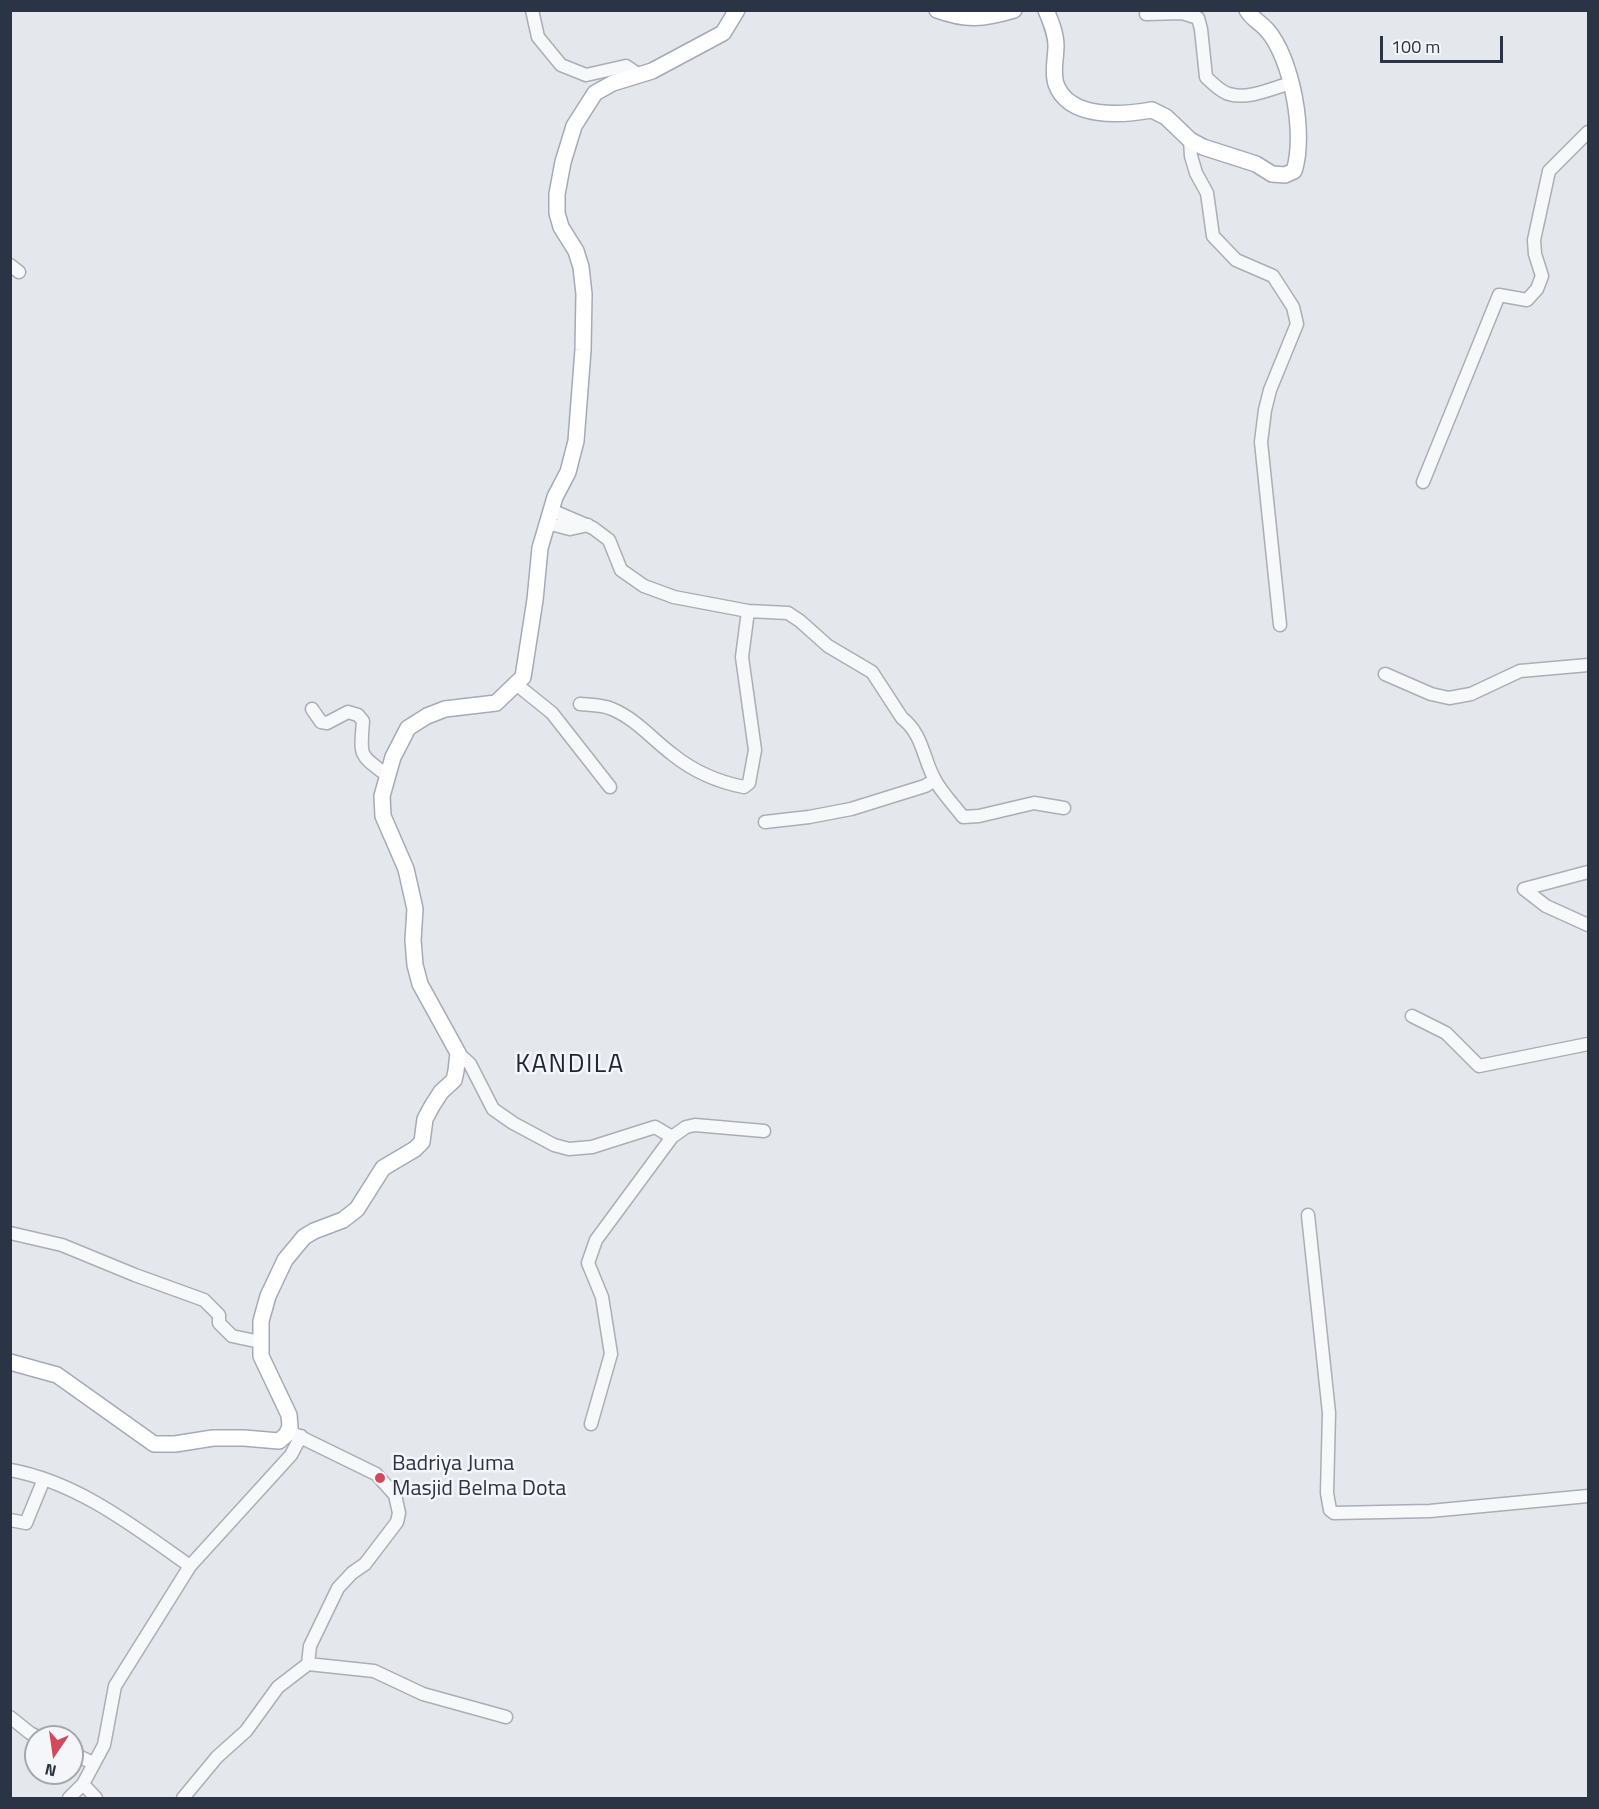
<!DOCTYPE html>
<style>
body{margin:0}
#map{position:relative;width:1599px;height:1809px;overflow:hidden;background:#e4e7ec;font-family:"Titillium Web",sans-serif}
canvas{display:block}
.frame{position:absolute;inset:0;border:12px solid #2b3445;pointer-events:none}
.north{position:absolute;left:24px;top:1725px;width:60px;height:60px;box-sizing:border-box;background:#f4f6f9;border:2px solid #a4a8b1;border-radius:50%;rotate:193deg;font-size:16px;font-weight:700;line-height:24px;text-align:center;color:#2b3445}
.north::after{content:'';display:block;margin:auto;width:21px;height:27px;background:#d1495b;clip-path:polygon(50% 0,100% 100%,50% 72%,0 100%)}
.scale{position:absolute;left:1380px;top:36px;width:123px;height:27px;box-sizing:border-box;border:3px solid #2b3445;border-top:0;padding-left:8px;font-size:18px;line-height:21px;white-space:nowrap;color:#2b3445;-webkit-text-stroke:4px #f4f6f9;paint-order:stroke}
</style>
<div id="map">
<canvas width="1599" height="1809"></canvas>
<div class="frame"></div>
<div class="north">N</div>
<div class="scale">100 m</div>
</div>
<script>
const ctx = document.querySelector('canvas').getContext('2d');
ctx.lineJoin = 'round';
function stroke(path, color, width, dash) { ctx.strokeStyle = color; ctx.lineWidth = width; ctx.lineCap = dash ? 'butt' : 'round'; ctx.setLineDash(dash || []); ctx.stroke(path); }
function drawText(font, color, halo, rows, align = 'center') {
  ctx.font = font + ' "Titillium Web",sans-serif'; ctx.lineWidth = 5; ctx.setLineDash([]); ctx.textBaseline = 'middle'; ctx.strokeStyle = halo; ctx.fillStyle = color; for (const [text, x, y, turn = 0] of rows) {
    ctx.save(); ctx.translate(x, y); ctx.rotate((+turn || 0) * Math.PI / 180); ctx.textAlign = isNaN(turn) ? turn : align; if (halo) ctx.strokeText(text, 0, 0); ctx.fillText(text, 0, 0); ctx.restore();
  }
}
const minor = new Path2D(`
 M532,10L538,37L561,65L586,75L626,66L639,75
 M1146,14L1182,13L1198,18L1201,29L1206,77C1212,83 1221,92 1229,94C1248,100 1273,88 1291,83
 M1190,140L1191,156L1196,173L1207,193L1213,236L1236,260L1273,276L1293,307L1297,324L1270,390L1265,410L1261,442L1280,625
 M10,265L19,272
 M1423,482L1499,295L1527,300L1537,289L1542,276L1535,254L1534,240L1549,171L1588,132
 M551,510L593,528L609,540L621,570L644,586L674,597L748,611L788,613L800,621L828,646L872,672L902,718C923,734 923,759 935,780C942,793 954,805 963,817L979,816L1034,803L1064,808
 M547,523L570,529L588,525
 M1385,674L1431,694L1449,698L1471,694L1520,671L1588,665
 M516,684L552,713L610,787
 M580,704C590,705 603,705 612,709C636,719 652,739 672,754C693,771 718,782 744,787L749,783L755,750L742,657L748,611
 M312,709L321,722L327,723L348,712L358,715L363,721C360,758 359,754 388,776
 M765,822L809,817L851,809L925,786L935,780
 M1588,872L1524,889L1546,906L1588,925
 M1412,1016L1446,1033L1479,1066L1588,1044
 M458,1053L470,1064L493,1109L513,1123L554,1145L569,1149L592,1147L655,1127L672,1137
 M1308,1215L1329,1413L1327,1493L1330,1510L1334,1513L1430,1511L1588,1496
 M10,1233L62,1245L135,1275L204,1300L219,1315V1323L232,1336L260,1342
 M591,1424L611,1354L602,1297L588,1263L596,1240L672,1137L686,1127L695,1125L764,1131
 M10,1470C78,1482 136,1528 190,1566
 M10,1520L26,1523L44,1479
 M308,1664L374,1671L423,1694L506,1717
 M10,1717L30,1733L38,1737
 M72,1753L93,1763
 M83,1784L96,1798
 M69,1798L83,1784L104,1745L115,1686L190,1566L291,1455L301,1436
 M183,1798L217,1757L246,1731L278,1687L308,1664L310,1646L338,1588L352,1573L365,1564L397,1522L399,1513L395,1495L376,1474L288,1431`);
const major = new Path2D(`
 M937,10C967,21 983,19 1014,10
 M1046,10C1051,22 1056,34 1056,46C1056,58 1052,72 1056,84C1069,120 1123,115 1152,110L1166,117L1190,140L1203,147L1256,164L1272,174L1285,175L1294,171C1306,135 1292,58 1267,30C1260,22 1252,19 1247,10
 M10,1362L57,1375L154,1444H175L213,1438H244L279,1441L286,1435L290,1427L289,1415L261,1356V1321L268,1296L285,1260L304,1237L314,1231L343,1220L357,1209L383,1168L415,1149L422,1142L425,1119L432,1106L441,1092L454,1080L456,1071L458,1053L420,984L415,965L413,940L415,909L406,869L383,816L382,796L393,757L408,728L427,716L445,709L496,703L523,677L535,600L540,548L555,497L568,472L576,441L583,350L584,294L581,267L576,251L561,227L557,213V194L563,162L574,126L595,93L613,83L652,71L723,33L737,10`);
const markers = [
 [380,1478,6,"#d1495b"]
];
const poiNames = [
 ["Badriya Juma",392,1465],
 ["Masjid Belma Dota",392,1490]
];
const quarterNames = [
 ["KANDILA",570,1066]
];
stroke(minor, '#a9aeb7', 15);
stroke(major, '#a3abb8', 18);
stroke(minor, '#f7f8fa', 12);
stroke(major, '#fff', 15);
for (const [x, y, r, color] of markers) { const dot = new Path2D(); dot.arc(x, y, r, 0, 2 * Math.PI); ctx.fillStyle = color; ctx.fill(dot); stroke(dot, '#f4f6f9', 2); }
drawText('22px', '#2b3445', '#f4f6f9', poiNames, 'left');
ctx.letterSpacing = '1.5px';
drawText('26px', '#1d2536', '#f4f6f9', quarterNames);
ctx.letterSpacing = '0px';
</script>
